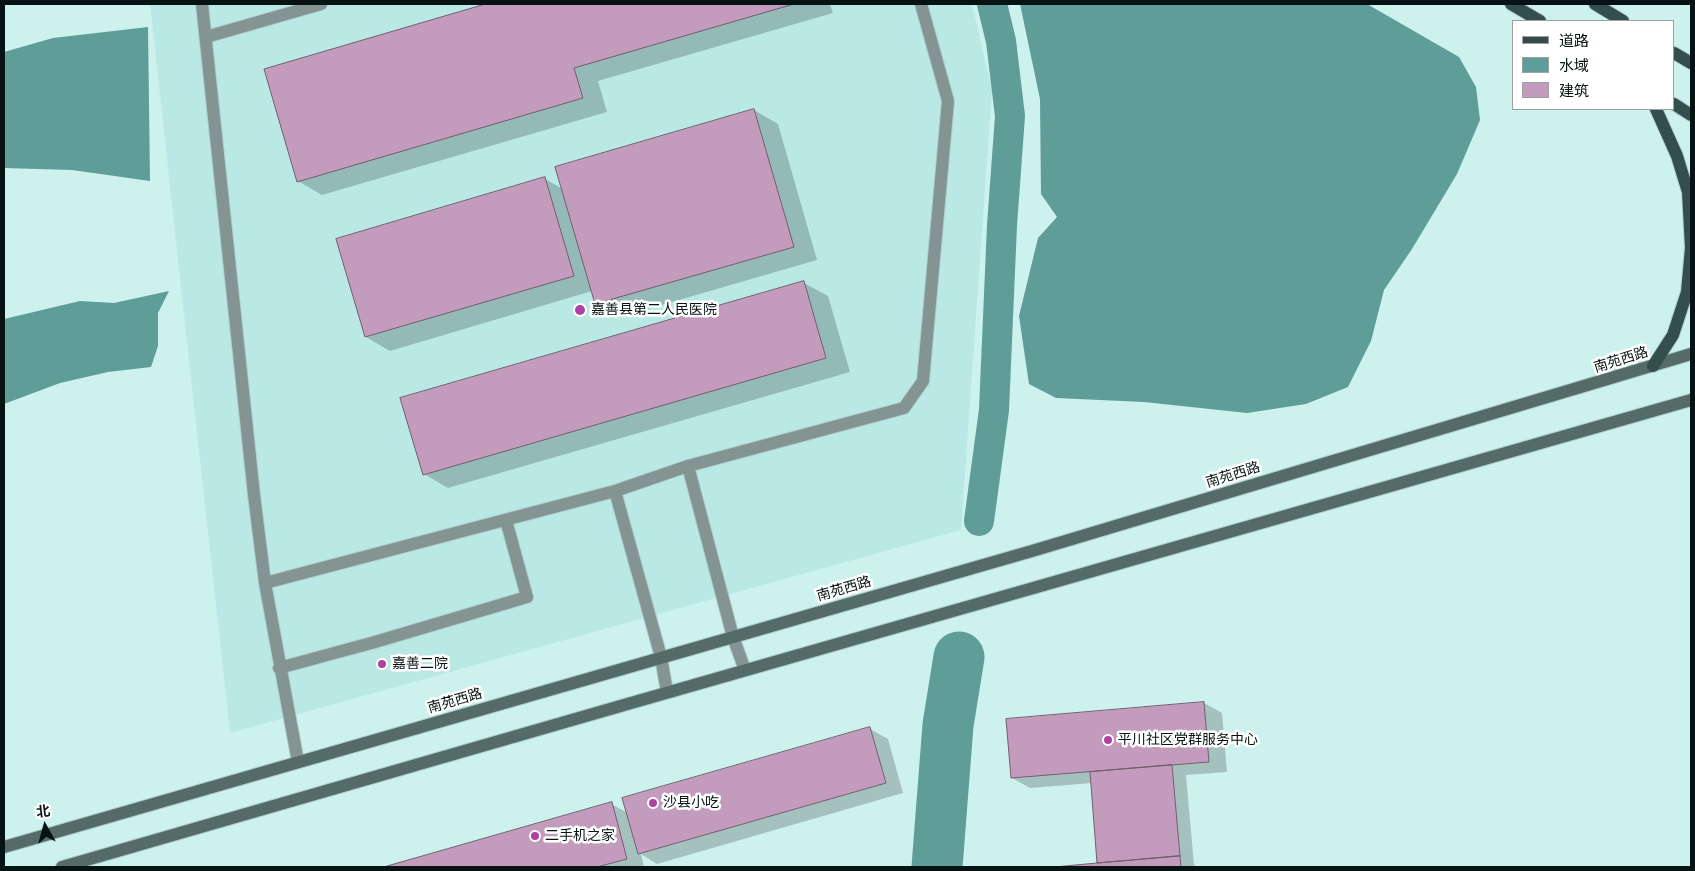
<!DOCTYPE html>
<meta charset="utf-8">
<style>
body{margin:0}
#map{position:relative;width:1695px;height:871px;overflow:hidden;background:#cdf2ee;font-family:Montserrat,"Noto Sans SC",sans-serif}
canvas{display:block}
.frame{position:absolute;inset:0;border:5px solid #061312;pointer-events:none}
.legend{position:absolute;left:1512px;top:20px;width:162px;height:90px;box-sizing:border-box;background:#fff;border:1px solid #9ba1a0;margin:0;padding:6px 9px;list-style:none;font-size:15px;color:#061312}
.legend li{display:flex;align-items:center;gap:10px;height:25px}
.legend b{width:25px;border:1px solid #9ba1a0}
.north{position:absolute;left:20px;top:801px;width:50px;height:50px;-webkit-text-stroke:4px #fff;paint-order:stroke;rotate:353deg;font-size:14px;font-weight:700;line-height:20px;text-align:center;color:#061312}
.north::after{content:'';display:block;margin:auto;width:18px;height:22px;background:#061312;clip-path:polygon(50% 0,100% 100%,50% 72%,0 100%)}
</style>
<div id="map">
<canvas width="1695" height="871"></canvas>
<div class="frame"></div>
<ul class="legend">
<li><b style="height:6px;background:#334e4c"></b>道路</li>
<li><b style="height:14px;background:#5f9d98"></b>水域</li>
<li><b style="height:14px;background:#c39cbd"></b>建筑</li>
</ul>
<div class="north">北</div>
</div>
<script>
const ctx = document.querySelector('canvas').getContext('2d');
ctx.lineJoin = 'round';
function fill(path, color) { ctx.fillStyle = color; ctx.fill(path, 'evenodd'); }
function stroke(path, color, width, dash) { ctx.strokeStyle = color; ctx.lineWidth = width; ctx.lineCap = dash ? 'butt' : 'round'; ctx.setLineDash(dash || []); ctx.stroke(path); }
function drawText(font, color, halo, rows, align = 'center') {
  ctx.font = font + ' Montserrat,"Noto Sans SC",sans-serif'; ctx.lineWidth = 5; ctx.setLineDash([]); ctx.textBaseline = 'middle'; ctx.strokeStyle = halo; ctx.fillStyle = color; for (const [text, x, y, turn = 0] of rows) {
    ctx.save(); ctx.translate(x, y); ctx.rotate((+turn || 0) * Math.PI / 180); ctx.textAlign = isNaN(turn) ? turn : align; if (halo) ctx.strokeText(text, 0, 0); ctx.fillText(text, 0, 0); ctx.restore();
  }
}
const built = new Path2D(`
 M150,4H972L992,90L961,530L230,733Z`);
const water = new Path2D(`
 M1020,4H1367L1459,57L1476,87L1480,120L1457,174L1412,249L1384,290L1371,341L1348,387L1306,404L1247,413L1144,402L1056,398L1029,384L1019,316L1038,238L1057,217L1041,194L1040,99Z
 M148,27L150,181L72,170L4,168V52L53,38Z
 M169,291L158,313V346L151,367L108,372L60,383L4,404V319L80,301L114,303Z`);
const shadow = new Path2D(`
 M483,4H830L833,13L598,81L607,112L322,195L298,181L484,6Z
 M754,110L778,124L817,260L620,317L596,303L592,291L390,351L366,337L338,240L545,179L563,189Z
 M804,283L828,296L850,372L448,488L424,474Z
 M1204,703L1222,713L1227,772L1186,775L1194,865L1197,867H1066L1098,864L1092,783L1030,788L1012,778Z
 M870,729L888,739L903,793L657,864L641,854L644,867H389L611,804L628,813Z`);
const canal = new Path2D(`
 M979,521L994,410L1002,225L1010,116L1001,41L992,4`);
const river = new Path2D(`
 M937,867L948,725L959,657`);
const building = new Path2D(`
 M482,4H794L574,68L583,98L297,182L264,69L482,5Z
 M754,109L794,247L595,304L555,167Z
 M545,177L574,276L365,337L336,239Z
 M804,281L826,358L423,475L400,398Z
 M1204,702L1209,762L1011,778L1006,719Z
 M870,727L886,783L638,854L622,798Z
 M1172,765L1180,856L1097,863L1090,772Z
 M612,802L627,859L597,867H384Z
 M1180,856L1181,867H1054L1097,863Z`);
const lane = new Path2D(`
 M202,4L254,495L265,583L298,762
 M206,37L321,4
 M688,466L733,637L745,670
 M615,491L661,657L667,692
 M265,583L615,491L688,466L904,408L923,381L948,101L921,4
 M279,668L375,642L527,597L506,520`);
const secondary = new Path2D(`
 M4,847L1032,551L1691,354
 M62,867L624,705L1691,400`);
const primary = new Path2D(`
 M1511,4L1540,21
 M1595,4L1623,21
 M1674,53L1691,63
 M1674,104L1691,115
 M1653,366L1673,335L1687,292L1691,248L1688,192L1677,156L1656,109`);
const markers = [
 [580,310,6,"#ac41a2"],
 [382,664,5,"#ac41a2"],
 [1108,740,5,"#ac41a2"],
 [653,803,5,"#ac41a2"],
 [535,836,5,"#ac41a2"]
];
const poiNames = [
 ["嘉善县第二人民医院",591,310],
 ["嘉善二院",392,664],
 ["平川社区党群服务中心",1118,740],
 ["沙县小吃",663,803],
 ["二手机之家",545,836]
];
const streetNames = [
 ["南苑西路",1621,360,-17],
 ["南苑西路",1233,475,-17],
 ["南苑西路",844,589,-16],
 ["南苑西路",455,701,-16]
];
fill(built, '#bae9e5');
fill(water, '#5f9d98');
fill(shadow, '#0003');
stroke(canal, '#5f9d98', 30);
stroke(river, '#5f9d98', 51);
fill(building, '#c39cbd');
stroke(building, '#725d6f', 1);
stroke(lane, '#adcecb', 14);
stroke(secondary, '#adcecb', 14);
stroke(primary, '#adcecb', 14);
stroke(lane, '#849492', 12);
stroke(secondary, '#556b68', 12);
stroke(primary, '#334e4c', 12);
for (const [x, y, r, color] of markers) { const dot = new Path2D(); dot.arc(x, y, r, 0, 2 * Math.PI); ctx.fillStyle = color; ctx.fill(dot); stroke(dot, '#fff', 2); }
drawText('14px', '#061312', '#fff', poiNames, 'left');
drawText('14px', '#061312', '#fff', streetNames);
</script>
